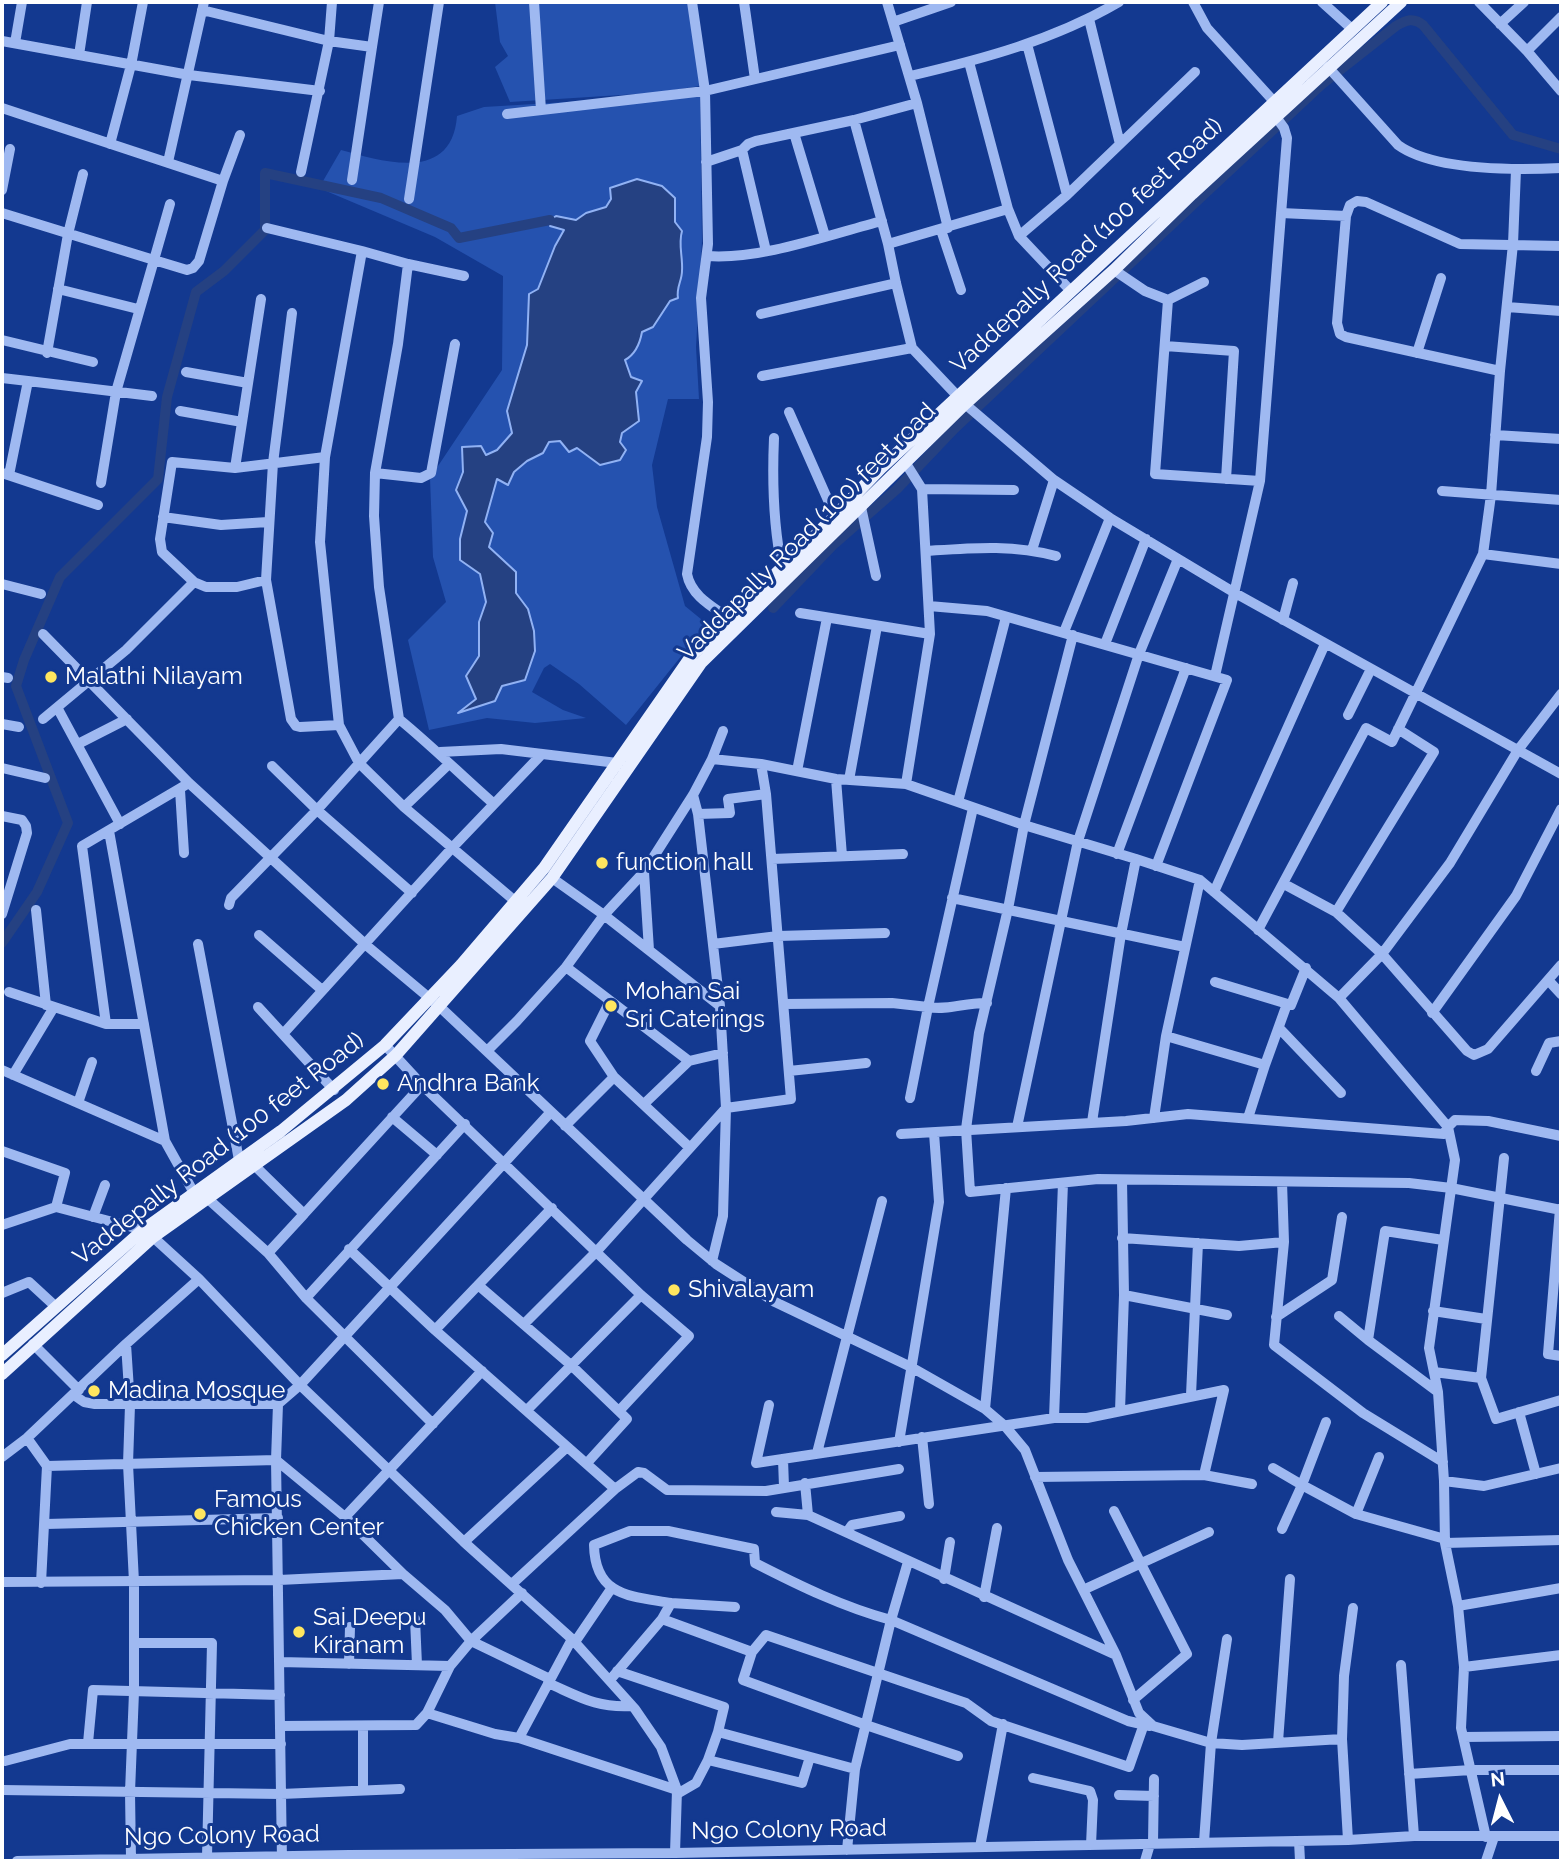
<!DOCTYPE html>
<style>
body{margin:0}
#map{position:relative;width:1563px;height:1863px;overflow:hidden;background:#133990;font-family:Raleway,sans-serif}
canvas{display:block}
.frame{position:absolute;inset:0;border:4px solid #fff;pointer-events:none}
.north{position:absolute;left:1465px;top:1765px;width:70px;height:70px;-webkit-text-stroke:5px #133990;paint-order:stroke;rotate:354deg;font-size:19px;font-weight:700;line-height:28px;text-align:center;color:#fff}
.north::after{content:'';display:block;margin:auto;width:24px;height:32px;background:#fff;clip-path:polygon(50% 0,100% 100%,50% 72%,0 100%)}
</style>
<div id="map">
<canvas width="1563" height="1863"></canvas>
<div class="frame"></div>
<div class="north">N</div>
</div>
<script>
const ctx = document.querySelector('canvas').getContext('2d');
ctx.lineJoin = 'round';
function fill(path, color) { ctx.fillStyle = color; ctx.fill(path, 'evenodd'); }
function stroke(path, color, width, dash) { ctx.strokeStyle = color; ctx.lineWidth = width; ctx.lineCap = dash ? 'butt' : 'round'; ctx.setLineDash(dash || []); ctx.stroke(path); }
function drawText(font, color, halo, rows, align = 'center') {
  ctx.font = font + ' Raleway,sans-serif'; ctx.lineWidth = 6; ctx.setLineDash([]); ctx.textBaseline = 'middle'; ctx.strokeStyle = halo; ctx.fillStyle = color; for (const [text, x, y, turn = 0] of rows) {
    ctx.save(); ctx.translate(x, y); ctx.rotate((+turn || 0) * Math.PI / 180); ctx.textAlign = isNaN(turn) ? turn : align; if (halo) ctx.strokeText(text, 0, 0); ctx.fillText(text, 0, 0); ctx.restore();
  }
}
const green = new Path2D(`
 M495,2H688L700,86L653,93L510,102L495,67L508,56L500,42Z
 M700,94L702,241L696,347L699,399H668L652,465L657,507L685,606L707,624L626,725L579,684L550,664L544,668L532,692L563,710L586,718L535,723L487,718L429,730L408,640L446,602L433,557L430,478L502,370L503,276L435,237L319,188L341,150C384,162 452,183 457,116L484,107Z`);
const water = new Path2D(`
 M637,179L662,186L675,198V222L682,231C678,245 683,256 682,271C682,281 676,287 678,298L670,301L653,327L642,332C640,343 636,354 625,360L631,377L642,381L636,392L639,421L622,433L620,442L626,450L620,460L600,465L577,448L569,452L560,441L549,442L543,453L527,461L514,472L508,485L497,479L485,522L493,533L489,547L516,572V593L528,609L534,631L535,651L525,680L502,686L495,701L458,713L476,699L466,676L479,656V622L486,602L480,574L460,560V539L467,511L456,490L463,472L462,447L481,446L486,455L497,450L512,433L507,411L527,345L529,294L538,289L555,246L564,230L550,226V220L556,216L576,220L586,213L606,207L611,199L610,188Z`);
const canal = new Path2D(`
 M773,608L832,546L897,489L954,429L1153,242L1321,85L1396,26C1406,20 1414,17 1423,25L1513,135L1561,149
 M2,943L37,892L68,823L16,686L24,660L60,577L158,479L167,397L196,292L224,271L265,230V173L381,198L451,228L459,238L550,220`);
const minor = new Path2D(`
 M534,2L541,110
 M692,2L705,91L708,244L701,298L708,402L707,437L687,574C691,596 713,607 730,619
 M744,2L755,79
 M887,2L917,103L948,228
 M1193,2L1207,28L1279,107
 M1322,2L1352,29
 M1479,2L1527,51L1561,91
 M202,10L329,41L332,2
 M1089,19L1120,144
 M893,22L951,2
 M1500,24L1524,2
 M2,41L189,75L320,91
 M15,43L22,2
 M1027,44L1067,195
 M1527,51L1561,17
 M79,55L87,2
 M969,62L1008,209L1019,236L1070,290
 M1328,67L1398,145C1434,171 1517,170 1561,168
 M910,76C983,59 1054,40 1119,2
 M2,108L223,181L240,135
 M507,114L705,91L900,45
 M854,120L888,244L896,283L912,348
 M794,133L825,236
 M110,144L131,65L143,2
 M742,150L766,251
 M168,162L204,2
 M706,162L742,150L748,144L756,141L854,120L917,103
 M301,172L329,41L372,47L379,2
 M352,180L372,47
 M2,190L10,149
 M409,199L439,2
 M170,204L154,260L187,270L193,268L199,261L223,181
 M2,213L154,260L116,392L101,483
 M1281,213L1346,216
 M267,228L362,251L325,457L320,542L339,725L359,763L404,807L515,901
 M941,230L961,290
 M1019,236L1067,195L1195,72
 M888,244L1008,209
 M362,251L408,264
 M707,256C761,260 828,235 882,221
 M1114,270L1145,291L1168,300L1204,282
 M58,289L138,309
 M261,299L235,468L325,457
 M1168,300L1155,474L1260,481
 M1507,307L1561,311
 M292,313L273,463L266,580L291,719L296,726L300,727L339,725
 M761,314L896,283
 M2,340L93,362
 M1165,346L1234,351L1226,479
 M47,353L68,234L83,174
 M1417,353L1441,278
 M1500,371L1346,337L1340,334L1337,323L1346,216L1350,205L1357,201L1366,202L1460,244L1561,246
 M186,372L248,383
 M762,376L912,348L965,404L1054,480L1110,518L1235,593L1561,774
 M2,378L28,381L9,475
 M28,381L152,396
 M180,411L242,422
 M789,412L835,516
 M1495,435L1561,439
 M774,438C772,483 773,524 782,568
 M905,462L922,489L930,634L906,784
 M235,468L172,462L160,539L162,552L194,582L206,587H237L266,580
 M2,473L98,505
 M375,473L421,478L431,473L455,344
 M922,489L1014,490
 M1442,491L1561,500
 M861,507L876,576
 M163,517L221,525L268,522
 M1032,550L1054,480
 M926,551C971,548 1012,544 1056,556
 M1483,554L1561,564
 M2,584L41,594
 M929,606L987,611L1227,680L1156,866
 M800,613L930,634
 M1283,620L1293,583
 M1064,632L1110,518
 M43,634L189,783L366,945L440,1007L687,1240L716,1264L775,1302L911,1367L985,1409L1005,1426L1025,1450L1068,1560L1116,1655L1139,1713L1153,1726L1211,1743L1242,1745L1342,1739L1348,1840
 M1073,635L1024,825L1008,909L979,1033L966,1129L970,1192L1098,1179L1409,1183L1451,1188L1561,1210
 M1105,644L1146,539
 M1215,676L1260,481L1287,138L1284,128L1276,117
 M2,677L8,678
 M58,709L120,824
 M1348,715L1371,669
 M43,719L126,650L194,582
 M399,719C432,746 462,776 494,804
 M2,724L19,727
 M78,744L127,719
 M440,752L501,749L617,763
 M712,759L761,764L836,779L906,784L1024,825L1136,859L1200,880L1339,998L1448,1127L1455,1120L1488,1121L1561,1136
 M272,766L317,810L412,893
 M2,768L45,778
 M797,771L827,618
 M836,779L842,856
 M849,780L877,626
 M180,790L184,853
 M693,795L698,814L720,1006L726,1108L791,1099L766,794
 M958,802L1006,617
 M404,807L449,764
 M698,814L730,813L728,799L766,794L761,764
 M2,816L22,820L26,826L27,833L2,914
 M109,831L165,1141L194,1193
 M1117,854L1186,668
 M772,859L903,854
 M644,872L649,950
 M552,878L604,915L720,1006
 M1200,880L1166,1036L1265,1065L1248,1118
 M1284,884L1336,912L1382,954L1467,1051L1474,1055L1488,1049L1561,965
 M1214,892L1325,644
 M952,898L1185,947
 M229,905L231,898L317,810L399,719L379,587L374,516L375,473L398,344L408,264L464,276
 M36,910L46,1005
 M1336,912L1434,752L1398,729
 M1258,930L1366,728L1392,742L1483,554L1491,495L1500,371L1513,244L1516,170
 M259,935L322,990
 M198,944L239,1160
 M713,944L778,936L885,933
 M566,967L689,1061
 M1549,981L1561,994
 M1215,982L1291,1005L1306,968
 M9,992L106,1024H144
 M1339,998L1382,954L1450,863L1518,750L1561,694
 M610,1001L590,1041L614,1077
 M784,1004L892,1003L928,1007L973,808
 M258,1007L334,1090
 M1432,1013L1516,896L1561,809
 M106,1024L82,846L189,783
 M1280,1029L1341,1093
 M283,1034L452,848L541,755
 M385,1045L422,1085L641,1295L689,1336L619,1411
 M487,1051L517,1021L566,967L604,915L644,872L693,795L712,759L723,731
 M1265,1065L1287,1004
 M2,1070L165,1141
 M789,1071L866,1063
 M1536,1071L1549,1043L1561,1041
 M13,1075L54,1007
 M910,1098L928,1007C948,1011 966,1002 987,1003
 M78,1103L92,1062
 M644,1104L689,1061L723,1053
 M392,1117L437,1155
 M1154,1118L1166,1036
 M1092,1122L1121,934L1136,859
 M565,1126L614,1077L689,1147
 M1017,1127L1078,841L1139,654L1178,559
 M1448,1127L1455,1160L1429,1348L1438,1392L1444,1481L1445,1543L1458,1606L1464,1667L1461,1728L1486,1837
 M901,1134L1126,1121L1188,1114L1444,1134L1448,1127
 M2,1151L65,1173L56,1207L143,1230L153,1237L199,1279L300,1385L464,1542L572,1639L635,1709L661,1747L677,1790L675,1853
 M1504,1158L1481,1378L1496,1419L1561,1400
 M255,1166L304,1214L422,1085
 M1282,1182L1284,1242
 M207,1198L268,1253L306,1298L433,1424
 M1560,1209L1548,1354L1561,1356
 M93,1217L105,1185
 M2,1225L56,1207
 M1122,1238L1239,1246L1284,1242L1274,1345L1363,1413L1443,1462
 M349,1249L435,1330L615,1489
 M268,1253L304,1214
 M712,1261L723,1216L726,1108
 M478,1285L572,1366L627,1419L587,1463
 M2,1293L29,1282L55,1306
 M1124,1295L1227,1315
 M306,1298L465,1124
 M1433,1311L1486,1319
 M1339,1316L1368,1340L1385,1231L1443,1240
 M1276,1317L1332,1280L1342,1217
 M524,1324L597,1251L726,1108
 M435,1330L552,1208
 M1368,1340L1438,1392
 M33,1344L79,1390
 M126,1344L130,1405L128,1464L134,1582V1692L130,1792L131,1859
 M1434,1372L1481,1378
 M74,1395L84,1402L95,1404H278
 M1191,1395L1198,1243
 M769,1405L756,1463L1054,1418H1087L1224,1390L1204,1475L1035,1477
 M985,1409L1006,1188
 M527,1410L641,1295
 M1120,1411L1124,1295L1122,1180
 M1519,1412L1536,1474
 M1054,1418L1063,1183
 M1326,1422L1302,1485L1356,1514L1445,1539
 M922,1437L929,1504
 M27,1438L47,1466L276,1460L345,1517L403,1574L445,1610L471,1641L550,1679
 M899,1442L939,1202L934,1133
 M817,1453L882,1201
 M2,1457L27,1438L126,1344L199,1279
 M783,1459L784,1487
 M1273,1468L1302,1485L1282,1529
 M1204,1475L1252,1484
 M1444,1481L1484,1486L1561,1468
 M805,1483L808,1515L1116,1655
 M1114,1511L1187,1654L1133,1700
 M776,1512L808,1515
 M1356,1514L1379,1457
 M345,1517L482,1371
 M46,1524L278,1518
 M847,1532L852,1525L900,1516
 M464,1542L567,1447
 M1445,1543L1561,1540
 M944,1579L950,1542
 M2,1582L279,1580L403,1574
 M41,1583L47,1466
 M512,1584L615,1489L638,1472L644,1473L667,1490L766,1491L899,1469
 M1083,1590L1209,1532
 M984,1597L997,1528
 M671,1603C631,1596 595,1597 594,1545L630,1531H668L754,1549L755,1563C800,1586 843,1607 891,1620L1128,1721L1150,1726
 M1458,1606L1561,1588
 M415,1619L417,1665
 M662,1619L671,1603L735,1607
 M575,1642L611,1589
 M134,1643H212L207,1857
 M752,1652L766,1635L966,1703L991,1721L1129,1767L1144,1724
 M280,1662L450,1666L471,1641L522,1593
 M349,1664L350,1627
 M1401,1665L1414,1836
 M1464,1667L1561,1655
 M617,1671L724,1707L718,1732L855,1769
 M610,1680L662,1619L752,1652L743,1680L866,1725L958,1756
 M548,1683C580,1697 596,1708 632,1706
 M427,1713L495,1734L519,1738L677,1790
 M281,1726L416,1725L427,1713L450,1666
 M363,1726V1790
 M1463,1737L1561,1736
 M519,1738L572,1639
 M1342,1739L1344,1676L1353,1608
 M1278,1742L1290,1579
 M88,1743L93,1690L280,1695
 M708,1760L718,1732
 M5,1761L70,1744H281
 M1409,1774L1471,1770H1561
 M1033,1778L1090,1791L1093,1800L1091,1845
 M2,1790L281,1794L400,1789
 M677,1794L696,1783L708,1760L802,1783L810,1757
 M1119,1795L1154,1796
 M1299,1841L1300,1861
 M1204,1842L1211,1743L1227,1639
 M1153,1843L1154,1779
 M980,1847L1003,1724
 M847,1850L855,1769L891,1620L908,1562
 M17,1861L349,1855L675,1853L1348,1840L1414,1836H1561
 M282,1861L276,1460L278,1404L300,1385L550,1113
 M1145,1861L1150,1844
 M1486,1861L1494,1837`);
const major = new Path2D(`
 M2,1355L143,1230L281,1131L385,1045L461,965L544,868L692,655L835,516L881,468L1382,2
 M2,1374L153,1237L346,1100L396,1055L552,878L701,663L965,404L1114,270L1192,194L1401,2`);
const markers = [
 [51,677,7,"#ffe65f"],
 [602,863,7,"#ffe65f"],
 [611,1006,7,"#ffe65f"],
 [383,1084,7,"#ffe65f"],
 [674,1290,7,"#ffe65f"],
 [94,1391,7,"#ffe65f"],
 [200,1514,7,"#ffe65f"],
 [299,1632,7,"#ffe65f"]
];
const streetNames = [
 ["Vaddepally Road (100 feet Road)",1087,246,-43],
 ["Vaddapally Road (100) feet road",807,532,-45],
 ["Vaddepally Road (100 feet Road)",219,1149,-38],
 ["Ngo Colony Road",789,1830,-1],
 ["Ngo Colony Road",222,1836,-1]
];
const poiNames = [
 ["Malathi Nilayam",65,677],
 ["function hall",616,863],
 ["Mohan Sai",625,992],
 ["Sri Caterings",625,1020],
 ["Andhra Bank",397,1084],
 ["Shivalayam",688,1290],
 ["Madina Mosque",108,1391],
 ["Famous",214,1500],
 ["Chicken Center",214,1528],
 ["Sai Deepu",313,1618],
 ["Kiranam",313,1646]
];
fill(green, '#2552af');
fill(water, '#254182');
stroke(water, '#91b2f4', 2);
stroke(canal, '#254182', 10);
stroke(minor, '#9fb9f1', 10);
stroke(major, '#e9efff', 12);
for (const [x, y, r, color] of markers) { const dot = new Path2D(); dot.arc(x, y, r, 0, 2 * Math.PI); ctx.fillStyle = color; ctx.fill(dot); stroke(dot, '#133990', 2.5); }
drawText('24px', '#fff', '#133990', streetNames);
drawText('24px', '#fff', '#133990', poiNames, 'left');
</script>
